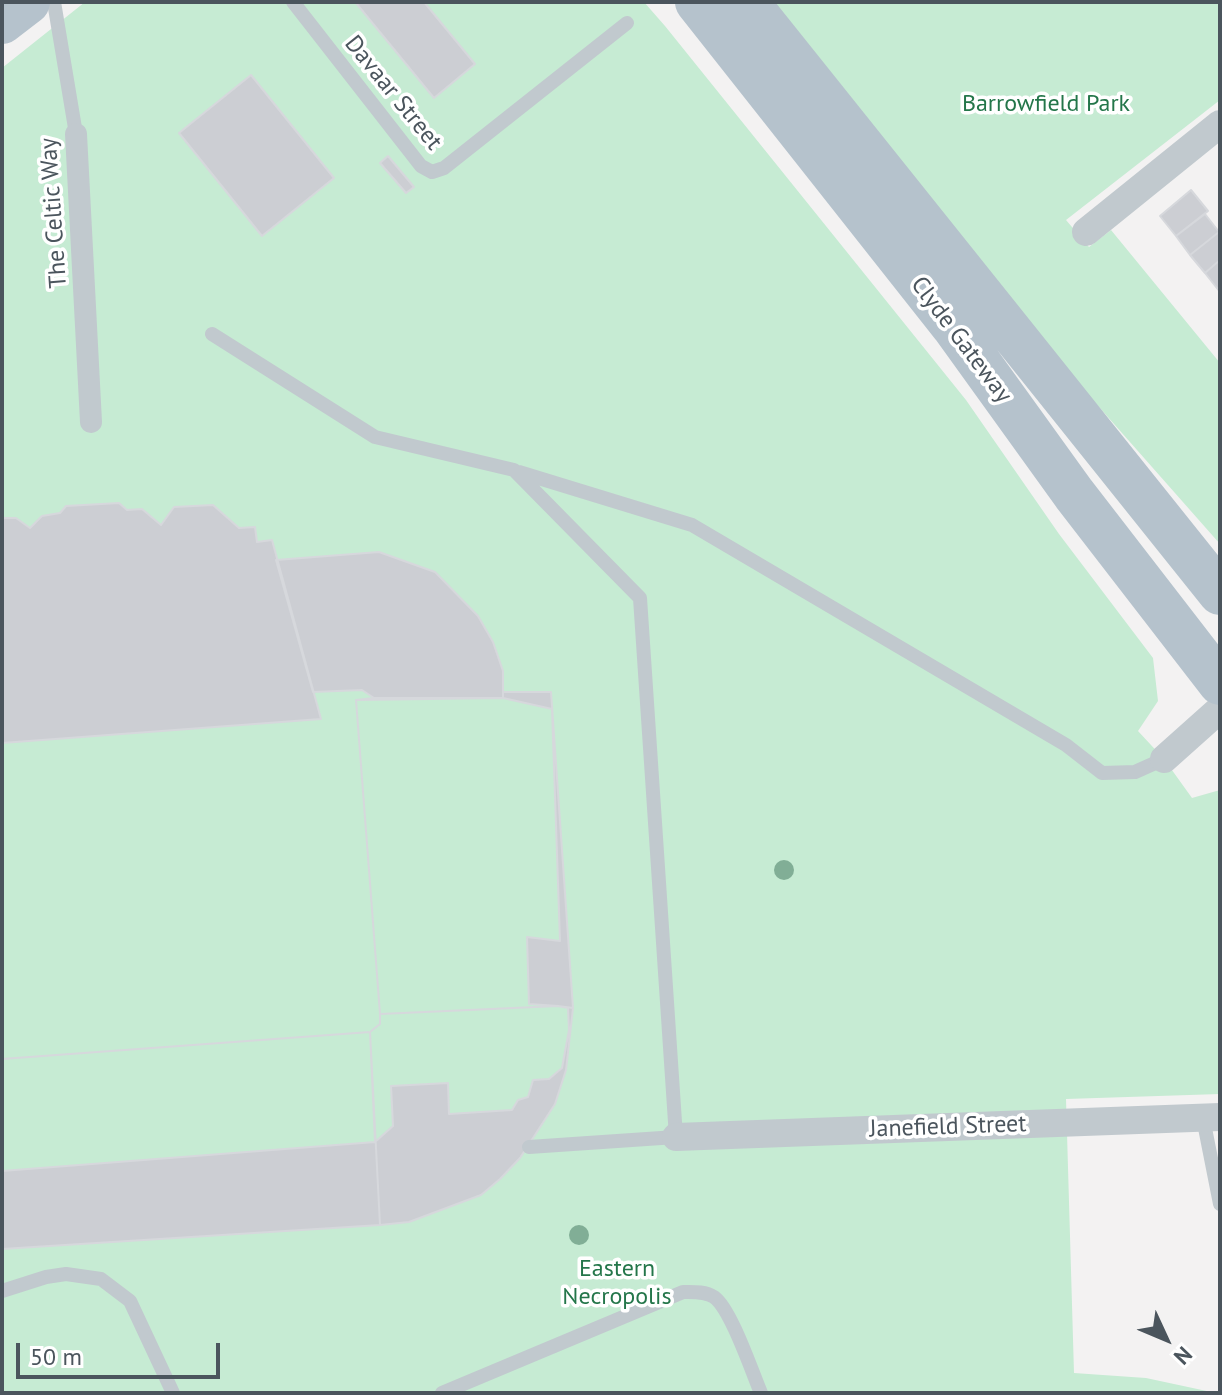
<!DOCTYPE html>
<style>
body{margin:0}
#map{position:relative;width:1222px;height:1395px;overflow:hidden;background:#f3f2f2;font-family:"PT Sans",sans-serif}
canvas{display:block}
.frame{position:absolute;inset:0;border:4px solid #4b555d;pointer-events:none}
.north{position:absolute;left:1126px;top:1299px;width:80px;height:80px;-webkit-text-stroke:6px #fff;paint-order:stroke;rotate:134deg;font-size:22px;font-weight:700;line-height:32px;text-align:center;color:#4b555d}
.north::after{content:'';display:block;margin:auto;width:28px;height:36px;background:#4b555d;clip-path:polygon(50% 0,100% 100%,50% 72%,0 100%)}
.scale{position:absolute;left:16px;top:1343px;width:204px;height:36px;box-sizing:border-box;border:4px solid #4b555d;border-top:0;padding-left:10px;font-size:24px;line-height:28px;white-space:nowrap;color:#4b555d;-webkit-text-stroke:6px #fff;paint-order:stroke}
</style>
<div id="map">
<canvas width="1222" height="1395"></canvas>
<div class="frame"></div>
<div class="north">N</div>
<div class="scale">50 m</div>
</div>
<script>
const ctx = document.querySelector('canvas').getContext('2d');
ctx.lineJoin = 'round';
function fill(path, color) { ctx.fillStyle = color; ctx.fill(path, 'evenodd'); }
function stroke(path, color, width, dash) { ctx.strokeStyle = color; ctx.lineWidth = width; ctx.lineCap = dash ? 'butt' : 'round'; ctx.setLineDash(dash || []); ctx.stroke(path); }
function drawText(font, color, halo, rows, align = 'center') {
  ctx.font = font + ' "PT Sans",sans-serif'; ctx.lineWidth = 7; ctx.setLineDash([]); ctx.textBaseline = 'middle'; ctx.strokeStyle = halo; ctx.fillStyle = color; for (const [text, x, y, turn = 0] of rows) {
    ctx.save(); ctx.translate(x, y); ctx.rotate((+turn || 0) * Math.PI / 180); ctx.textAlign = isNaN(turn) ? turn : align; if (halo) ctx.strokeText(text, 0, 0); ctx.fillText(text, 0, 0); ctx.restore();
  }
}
const green = new Path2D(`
 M85,2H644L665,26L966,400L1059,534L1153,658L1158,701L1138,731L1164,759L1192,798L1220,790V1094L1066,1099L1074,1373L1146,1378L1216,1393H2V68Z
 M773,2H1220V100L1066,220L1089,247L1111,230L1220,363V544L1069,373Z`);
const building = new Path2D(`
 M424,2L475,64L434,98L356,3Z
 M251,75L334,178L262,236L179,133Z
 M388,156L414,187L406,193L380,163Z
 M1191,190L1208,211L1176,236L1160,216Z
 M1205,214L1219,232L1190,255L1176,236Z
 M1219,232L1220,260L1205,273L1190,255Z
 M1220,260V292L1205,273Z
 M119,503L127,510L142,509L161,525L174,507L213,505L239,528L255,527L257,542L272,540L321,719L2,743V518H16L30,528L42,516L60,513L66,506Z
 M379,552L435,572L478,616L493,642L503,671V698H374L362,690L313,692L276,560Z
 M503,692H551L573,1008L558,1006L380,1014L356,700L503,698Z
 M374,698H503L552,709L560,941L527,937L529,1004L558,1006L380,1014L356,700Z
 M558,1006L568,1008L569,1030L562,1068L549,1079L533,1080L528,1097L518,1100L512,1110L449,1114L448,1083L391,1086L393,1126L375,1142L370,1032L380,1024V1014Z
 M558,1006L573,1008L566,1070L555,1104L520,1158L500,1179L481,1195L409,1222L380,1225L370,1032L380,1024V1014Z
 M370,1032L380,1225L2,1249V1059Z
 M370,1032L375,1142L2,1171V1059Z`);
const service = new Path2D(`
 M54,2L76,134
 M293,2L421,166L432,172L444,168L627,23
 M212,334L375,437L514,470L640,598L676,1137L529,1147
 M519,472L692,525L1066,745L1102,773L1135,772L1164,759
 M1203,1118L1220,1204
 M2,1291L46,1277L66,1274L101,1279L130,1301L173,1393
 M442,1393L683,1292C692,1292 705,1291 714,1297C731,1309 752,1372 761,1393`);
const pedestrian = new Path2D(`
 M76,134L91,422`);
const minor = new Path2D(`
 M1086,232L1220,124
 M1164,759L1220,709
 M676,1137L1220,1117`);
const primary = new Path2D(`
 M697,2L953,326L1074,494L1220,683
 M747,2L1220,593
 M2,22L28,2`);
const trees = [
 [784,870],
 [579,1235]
];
const streetNames = [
 ["Davaar Street",393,93,51],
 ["The Celtic Way",54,213,-94],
 ["Clyde Gateway",961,340,53],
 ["Janefield Street",948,1127,-2]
];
const parkNames = [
 ["Barrowfield Park",1046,104],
 ["Eastern",617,1269],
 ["Necropolis",617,1297]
];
fill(green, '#c6ebd3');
fill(building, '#ccced3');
stroke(building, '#d6d8dc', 2);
stroke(service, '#c1c9ce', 14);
stroke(pedestrian, '#c1c9ce', 22);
stroke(minor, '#c1c9ce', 28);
stroke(primary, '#b5c2cc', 44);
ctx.fillStyle = '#81ae96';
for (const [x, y] of trees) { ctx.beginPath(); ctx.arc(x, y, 10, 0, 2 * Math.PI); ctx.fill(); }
drawText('24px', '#4b555d', '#fff', streetNames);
drawText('24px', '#24764a', '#fff', parkNames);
</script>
